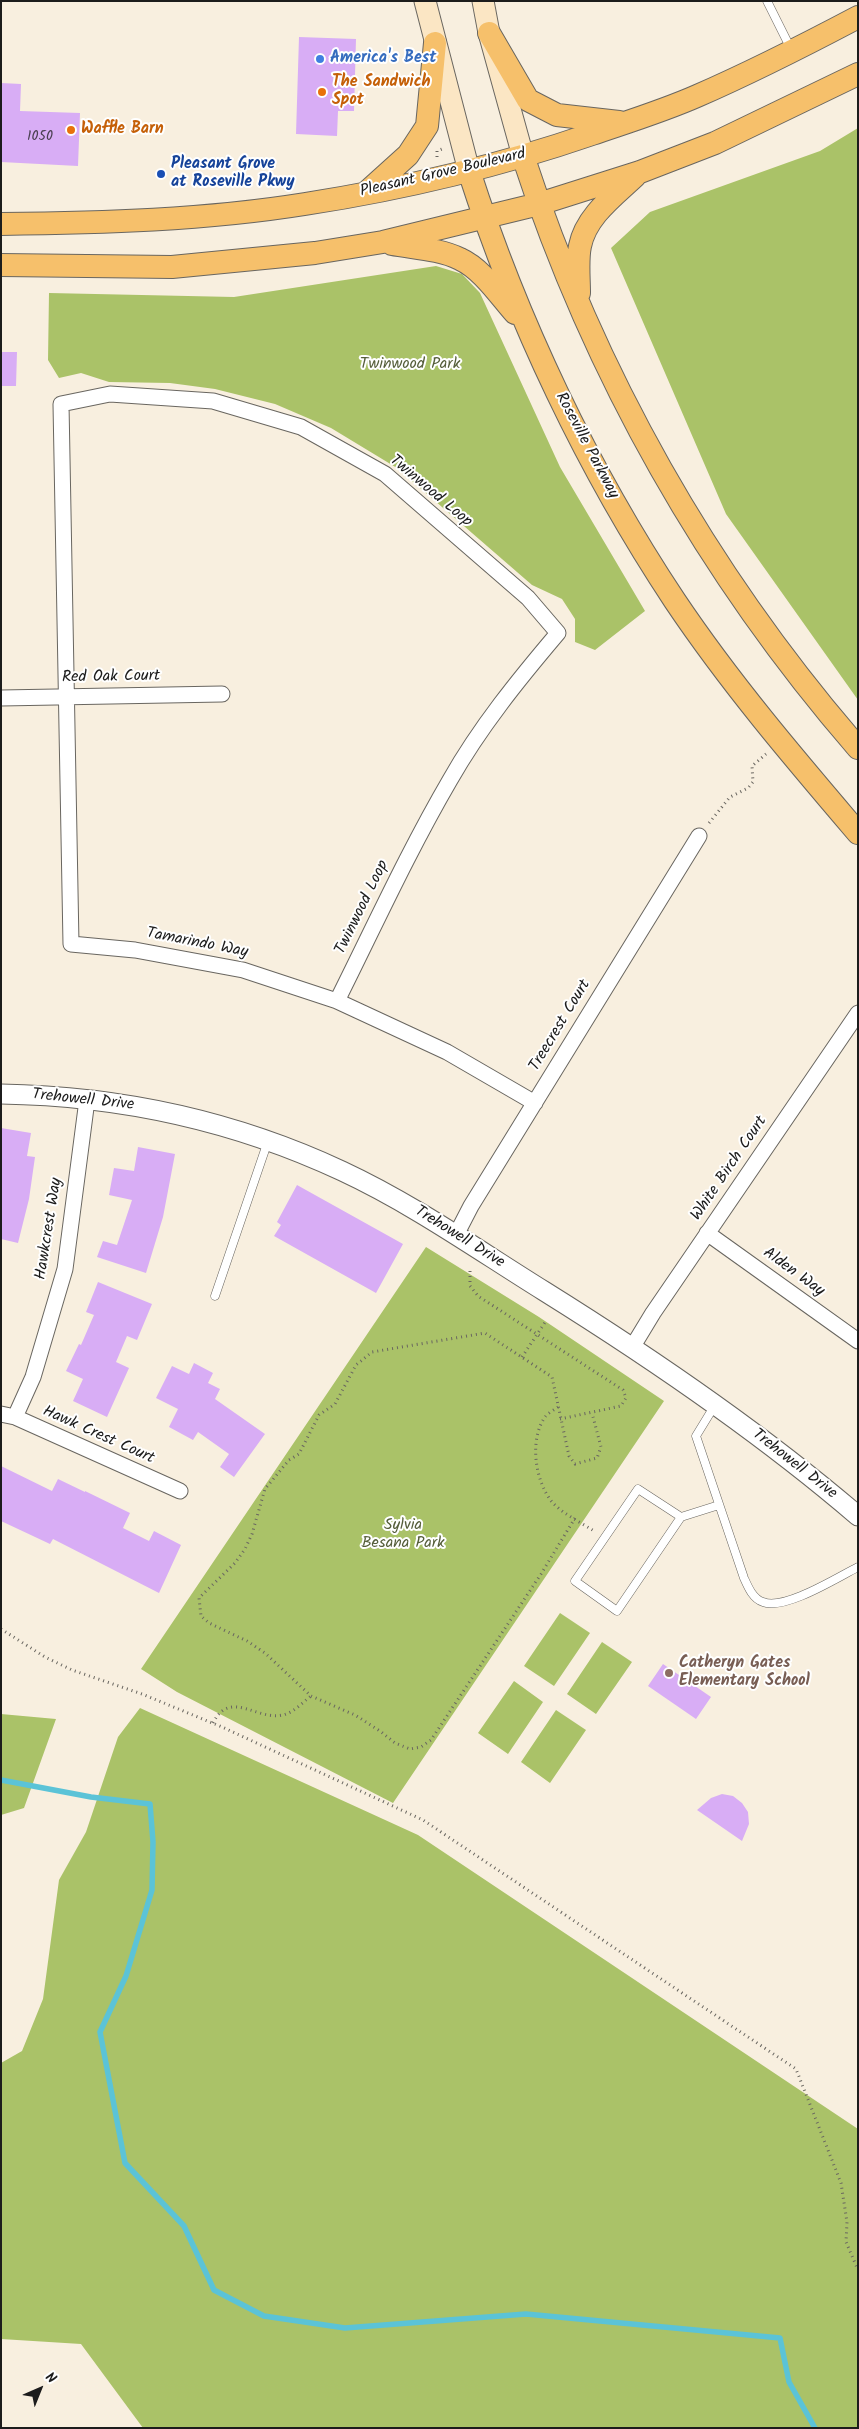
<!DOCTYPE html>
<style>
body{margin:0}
#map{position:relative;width:859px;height:2429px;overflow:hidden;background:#f8efdf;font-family:Kalam,sans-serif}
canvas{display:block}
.frame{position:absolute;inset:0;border:2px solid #1c1c1c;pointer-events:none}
.north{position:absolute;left:15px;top:2364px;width:50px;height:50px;-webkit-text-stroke:4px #fff;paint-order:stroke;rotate:44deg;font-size:14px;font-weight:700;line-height:20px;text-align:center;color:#1c1c1c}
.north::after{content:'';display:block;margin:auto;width:18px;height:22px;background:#1c1c1c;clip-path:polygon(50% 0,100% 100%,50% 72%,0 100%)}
</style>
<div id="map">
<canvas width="859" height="2429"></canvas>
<div class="frame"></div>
<div class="north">N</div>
</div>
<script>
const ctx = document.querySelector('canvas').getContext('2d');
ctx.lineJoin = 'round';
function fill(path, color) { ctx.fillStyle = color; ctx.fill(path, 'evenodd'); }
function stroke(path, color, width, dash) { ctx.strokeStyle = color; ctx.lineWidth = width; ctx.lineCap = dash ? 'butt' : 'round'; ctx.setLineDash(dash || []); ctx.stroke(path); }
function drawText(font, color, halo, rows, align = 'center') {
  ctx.font = font + ' Kalam,sans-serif'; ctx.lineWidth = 4; ctx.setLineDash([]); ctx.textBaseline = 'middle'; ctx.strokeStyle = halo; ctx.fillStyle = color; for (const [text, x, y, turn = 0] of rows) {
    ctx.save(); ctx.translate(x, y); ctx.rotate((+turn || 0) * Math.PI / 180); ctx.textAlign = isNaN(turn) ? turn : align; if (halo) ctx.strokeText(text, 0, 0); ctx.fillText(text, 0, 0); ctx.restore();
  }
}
const green = new Path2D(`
 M858,128V700L726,514L611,248L650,212L820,151Z
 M436,266L462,274L480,293L560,467L645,611L595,650L575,642V619L562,599L532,585L397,468L331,428L275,404L215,389L170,383L109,382L81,373L59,378L48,360L49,293L234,297Z
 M426,1247L539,1317L664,1401L393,1803L177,1692L141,1669Z
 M560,1613L590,1633L554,1686L524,1666Z
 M602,1642L632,1662L596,1714L567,1694Z
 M514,1681L543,1702L508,1754L478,1733Z
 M140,1708L418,1835L858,2129V2428H143L81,2344L1,2339V2063L22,2051L43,1999L59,1880L86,1832L118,1737Z
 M556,1710L586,1730L550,1783L521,1762Z
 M1,1714L56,1719L24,1808L1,1815Z`);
const stream = new Path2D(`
 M1,1780L91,1797L150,1804L153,1842L152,1890L126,1976L100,2032L125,2163L184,2226L214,2290L264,2316L345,2328L526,2314L780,2338L789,2382L815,2428`);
const building = new Path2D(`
 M299,37L356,39L354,111H338L337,136L296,134Z
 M1,83L21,84L20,111L80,113L78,166L1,162Z
 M1,352H17L16,386H1Z
 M1,1128L31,1133L27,1156L35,1157L29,1199L18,1243L1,1239Z
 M138,1147L175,1154L163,1217L146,1273L97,1257L103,1241L117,1245L132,1200L109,1195L114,1168L134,1171Z
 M297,1185L403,1244L376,1293L274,1236L281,1225L277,1222Z
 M98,1282L152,1304L137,1340L127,1336L116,1362L129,1368L107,1417L73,1401L83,1379L66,1371L79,1344L81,1345L94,1315L86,1312Z
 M194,1363L213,1373L208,1383L220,1389L215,1399L265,1434L234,1477L220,1467L229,1454L198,1432L193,1440L169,1427L178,1409L156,1398L172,1366L189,1374Z
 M1,1466L52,1491L58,1479L85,1492V1491L130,1513L123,1528L149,1541L154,1531L181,1545L159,1593L53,1539L50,1544L1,1521Z
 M663,1664L711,1697L696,1719L648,1686Z
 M722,1794L733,1796L742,1803L748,1812L749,1824L742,1841L697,1810L711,1798Z`);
const path = new Path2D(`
 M437,157V151L442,149
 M709,823L730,797L748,788L753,782L752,766L766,754
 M470,1271V1286L478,1296L623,1390L626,1398L621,1406L560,1419
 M522,1357L546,1321
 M558,1407C554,1410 548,1413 545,1417C529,1440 535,1481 552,1502C563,1514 580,1522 594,1531
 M575,1518L541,1574L431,1740L421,1747L410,1749L395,1743L380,1731L355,1715L311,1696L265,1653L247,1641L209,1623L201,1616L199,1598L235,1563L245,1549L252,1534L265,1489L289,1460L299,1454L319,1415L335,1404L356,1365L372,1352L485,1333L552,1377L569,1456L575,1464L597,1458L601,1447L592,1413
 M1,1629L45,1657L72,1670L142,1694L222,1727L423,1820L796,2069L841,2183L847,2222L846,2242L858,2270
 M213,1723C231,1687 259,1724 286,1714C295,1711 303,1702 311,1696`);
const service = new Path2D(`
 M767,1L791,49
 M215,1296L268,1141
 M715,1405L696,1436L744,1578C748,1587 753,1599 763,1602C784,1611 838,1577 858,1567
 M681,1517L617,1611L575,1581L638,1489L681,1517L719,1505`);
const minor = new Path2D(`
 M1,698L222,694
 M337,1001C374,927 408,852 450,780C480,727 519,679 558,633L528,598L385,474L301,427L213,401L110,394L61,404L71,944L135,950L243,970L337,1001L447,1052L535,1103
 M707,1233L858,1341
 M456,1235L471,1206L699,836
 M633,1346L653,1313L858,1013
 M1,1414L15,1417L180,1491
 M15,1417L33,1377L65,1269L87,1100`);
const tertiary = new Path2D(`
 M1,1094C119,1096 235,1121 342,1171C413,1204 478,1250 544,1291C653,1359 760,1432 858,1516`);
const secondary = new Path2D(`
 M425,1L469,171
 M483,1L489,33L523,156`);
const primary = new Path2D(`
 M489,33L528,100L557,115L619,122
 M523,156C594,374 708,575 858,748
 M469,171C517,321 588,470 675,601C730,683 794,758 858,833
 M367,192L408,155L427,126L435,43
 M1,224C102,223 205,220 305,204C402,189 499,166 592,134C627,122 663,111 697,96C752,72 805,45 858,17
 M392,244C413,248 440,249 460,259C482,269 499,295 515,313
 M1,265L172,267L315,253L383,242L539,204L640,172L715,143L858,74
 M579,293C579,278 577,260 580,246C586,216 614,196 635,176`);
const markers = [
 [320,59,5,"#3f7fe0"],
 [322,92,5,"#e8710a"],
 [71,130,5,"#e8710a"],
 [161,174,5,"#1a4fb4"],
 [669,1673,5,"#8d6e63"]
];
const numberNames = [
 ["1050",40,138]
];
const shopNames = [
 ["America's Best",330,59]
];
const foodNames = [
 ["The Sandwich",332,83],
 ["Spot",332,101],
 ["Waffle Barn",81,130]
];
const transitNames = [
 ["Pleasant Grove",171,165],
 ["at Roseville Pkwy",171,183]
];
const streetNames = [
 ["Pleasant Grove Boulevard",443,174,-13],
 ["Roseville Parkway",586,446,62],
 ["Twinwood Loop",430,492,40],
 ["Red Oak Court",111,678,-1],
 ["Twinwood Loop",363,908,-64],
 ["Tamarindo Way",197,944,11],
 ["Treecrest Court",561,1026,-59],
 ["Trehowell Drive",83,1101,6],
 ["White Birch Court",730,1169,-56],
 ["Hawkcrest Way",50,1229,-81],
 ["Trehowell Drive",459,1238,32],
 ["Alden Way",793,1273,36],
 ["Hawk Crest Court",98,1436,24],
 ["Trehowell Drive",794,1465,38]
];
const parkNames = [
 ["Twinwood Park",410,365],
 ["Sylvia",403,1526],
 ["Besana Park",403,1544]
];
const educationNames = [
 ["Catheryn Gates",679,1664],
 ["Elementary School",679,1682]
];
fill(green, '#aac268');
stroke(stream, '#5bc3d7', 5.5);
fill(building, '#d8adf5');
stroke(service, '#696660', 9);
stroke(minor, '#696660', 17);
stroke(tertiary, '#696660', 21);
stroke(secondary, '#696660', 23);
stroke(primary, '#696660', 24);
stroke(path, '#696660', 3, [1, 4]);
stroke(service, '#fff', 8);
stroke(minor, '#fff', 15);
stroke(tertiary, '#fff', 19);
stroke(secondary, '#fbe6c4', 21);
stroke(primary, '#f6c06b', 22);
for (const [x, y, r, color] of markers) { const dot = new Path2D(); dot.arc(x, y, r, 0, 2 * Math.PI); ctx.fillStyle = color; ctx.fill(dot); stroke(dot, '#fff', 2); }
drawText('14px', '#4b4052', null, numberNames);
drawText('bold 16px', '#366cbe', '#fff', shopNames, 'left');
drawText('bold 16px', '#c56008', '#fff', foodNames, 'left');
drawText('bold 16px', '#164399', '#fff', transitNames, 'left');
drawText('16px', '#1c1c1c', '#fff', streetNames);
drawText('16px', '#555e3a', '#fff', parkNames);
drawText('bold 16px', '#785e54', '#fff', educationNames, 'left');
</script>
